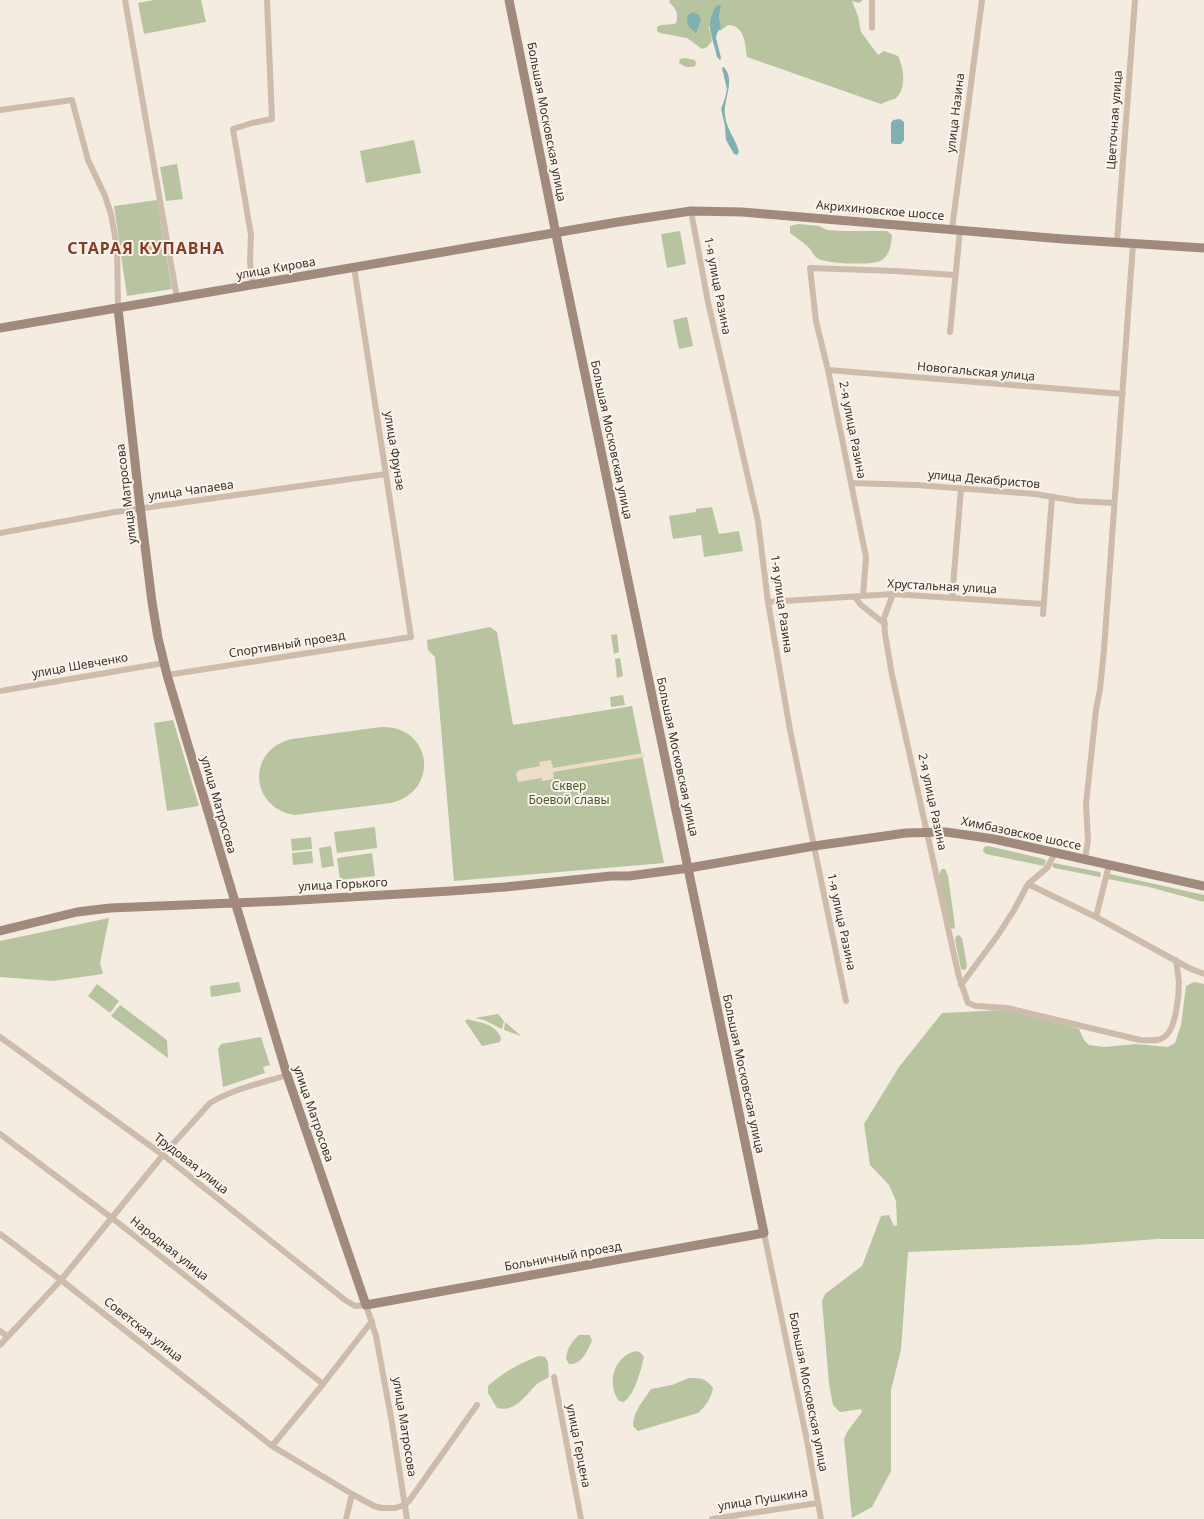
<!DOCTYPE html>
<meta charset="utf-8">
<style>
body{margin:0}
canvas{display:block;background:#f4ebe1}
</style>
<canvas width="1204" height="1519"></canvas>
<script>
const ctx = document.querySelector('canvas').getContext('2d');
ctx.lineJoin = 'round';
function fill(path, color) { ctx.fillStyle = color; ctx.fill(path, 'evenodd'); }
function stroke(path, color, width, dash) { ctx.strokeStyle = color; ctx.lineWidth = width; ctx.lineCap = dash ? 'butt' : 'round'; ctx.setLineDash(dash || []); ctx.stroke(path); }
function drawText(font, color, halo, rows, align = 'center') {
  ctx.font = font + ' "Noto Sans",sans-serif'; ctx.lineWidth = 4; ctx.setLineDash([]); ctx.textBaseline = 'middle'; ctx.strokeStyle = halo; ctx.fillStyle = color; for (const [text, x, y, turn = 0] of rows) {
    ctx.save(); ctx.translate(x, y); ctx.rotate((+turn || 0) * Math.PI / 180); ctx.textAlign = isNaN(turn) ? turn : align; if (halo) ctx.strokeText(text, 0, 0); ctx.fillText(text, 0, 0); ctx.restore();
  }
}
const green = new Path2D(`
 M154,0H201L206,22L144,34L138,3Z
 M670,0H863L859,3L852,1L858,16L861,32L878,55L884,51L898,56C904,68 907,90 895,99C888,100 887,102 881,104L747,57C745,43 745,26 728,25L720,31L719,18L721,7L709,28L712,41L707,47L702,49L687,38L660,33L657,31V27C663,23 670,26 676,23C679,13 676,9 669,2Z
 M685,58L695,60L696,63L695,66C688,68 685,67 679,63L680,59Z
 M414,140L421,173L366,183L360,151Z
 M177,164L183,199L166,201L160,167Z
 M157,200L172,289L127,296L114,206Z
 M798,224L819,226L827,230L842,231H887L892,235C891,244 890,255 882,260C874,266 825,264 817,258C813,255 811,249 807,246C802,241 795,237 790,233V226Z
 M680,231L686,264L667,268L661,234Z
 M687,317L693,346L679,349L673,320Z
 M712,507L719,534L739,531L743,551L704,557L701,535L673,539L669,516L696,512V509Z
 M490,627L497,632L513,725L632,706L664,863L454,881L435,657L428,650L427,640Z
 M617,634L619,652L614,654L611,635Z
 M620,658L623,676L617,678L615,659Z
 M623,695L625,705L611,707L610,697Z
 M173,720L199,806L167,811L154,723Z
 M381,727C432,725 441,791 391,803L294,815C249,807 247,749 292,739Z
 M375,827L377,848L337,853L334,832Z
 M311,837L312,849L292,851L291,839Z
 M331,846L334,866L322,868L319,848Z
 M988,846L1040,858L1046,860L1044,866L986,854L983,851L984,847Z
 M312,851L313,863L293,865L292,853Z
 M372,853L375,876L340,880L337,858Z
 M1054,863L1100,872L1101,875L1100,877L1054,868L1052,865Z
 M942,869H945L948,876L955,926L954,929L951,928L939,877L940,872Z
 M1110,874L1204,895V902L1149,887L1108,879L1107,877Z
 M109,918L100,963L103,974L53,981L0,977V941Z
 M959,935L962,938L967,966L965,970L961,969L955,940L956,936Z
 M239,982L241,992L211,997L210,986Z
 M1194,982L1204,984V1239H1157L1078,1245L908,1252L901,1350L891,1390V1471L872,1507L852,1518L844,1439L847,1432L862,1412L861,1409L840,1412L833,1405L829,1384L822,1301L825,1294L862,1266L881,1216L889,1215L894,1226L897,1225L896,1201L889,1185L870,1165L864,1124L899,1067L942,1013L1003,1010L1027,1014L1079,1029L1084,1040L1089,1045L1104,1047L1136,1044L1168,1047L1175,1043L1181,1025L1186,986Z
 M97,984L119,1001L110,1013L88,996Z
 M120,1005L167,1040L168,1058L111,1016Z
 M498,1014L504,1021L502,1029L484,1020L475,1018Z
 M467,1019C481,1023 496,1024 501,1038L500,1042L482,1046L465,1021Z
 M505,1022L521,1036L504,1030Z
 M261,1037L270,1065L263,1067L265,1073L223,1087L218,1049L221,1044Z
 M579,1335H590L592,1341C587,1351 582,1365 569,1364L566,1359C567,1349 571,1342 579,1335Z
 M636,1351L641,1353L644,1357C641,1370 635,1394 624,1402L619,1401C606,1383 614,1356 636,1351Z
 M539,1356L545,1357L548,1362L549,1377C546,1379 542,1381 538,1383C526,1394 516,1413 497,1408L488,1393V1386C503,1372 520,1363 539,1356Z
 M689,1378C700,1378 706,1378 713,1388C711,1398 706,1406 698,1413L638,1431L633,1426C633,1412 643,1401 651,1389L672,1385Z`);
const plaza = new Path2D(`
 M644,753L645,757L553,772L554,779L542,781V778L518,782L516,774L519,770L540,766L539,762L551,760L553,768Z`);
const water = new Path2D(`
 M721,5L719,18L721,28L717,33L716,38L721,58L720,60L717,57C713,36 704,27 716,6Z
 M693,12L699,15L701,20L696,33C689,28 685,23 688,15Z
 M724,67C736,81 723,99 725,115C726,129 736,139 739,152L737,155L734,154L726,140L725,126L721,109L725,98L727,89L722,68Z
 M900,119L904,122V140L901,144H893L891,143V123L893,120Z`);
const street = new Path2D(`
 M125,0L177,298
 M872,0V28
 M0,110L72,100L88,160L105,196L111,214L117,248L118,308
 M691,211L708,302L758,521L768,602L790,730L846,1001
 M952,229L982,0
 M1117,242L1135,0
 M253,285L250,262L251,235L233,129L252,123L272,119L267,0
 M950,332L960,230
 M828,370L1123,394
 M851,483L916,485L1035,494L1077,501L1114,503
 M0,533L115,512L386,474
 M893,594L884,618L885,634L892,675L959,977L968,1003L976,1006L1007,1008L1140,1040C1147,1040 1158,1042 1164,1037C1176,1030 1179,995 1179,982C1178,975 1177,967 1176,960
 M863,596L866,557L828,370L816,321L810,268L895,271L955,275
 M855,597L861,605L885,624
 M952,598L961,489
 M768,602L893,594L1043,604
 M1043,614L1052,497
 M167,675L411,637L354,267
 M0,691L164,663
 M1085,860L1088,840L1086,804L1096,710L1100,689L1104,650L1133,244
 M1028,884L1096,917L1189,968L1204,974
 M1096,917L1109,865
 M961,985L998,935L1014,910L1028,884L1047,868L1055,853
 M0,1037L163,1155L345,1300L355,1306L366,1305L376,1336L392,1423L407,1519
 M0,1134L112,1218L323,1384
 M764,1233L807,1441L821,1519
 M0,1234L61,1280L272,1446L352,1494L374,1506L381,1508H395L404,1505L409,1501L477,1405
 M0,1331L7,1336
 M0,1345L61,1280L163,1155L210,1103C233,1089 262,1083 287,1075
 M554,1377L581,1519
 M272,1446L323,1384L372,1321
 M346,1519L352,1494
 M712,1519L818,1503`);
const secondary = new Path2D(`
 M118,308L139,498L152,602L158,638L167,675L287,1075L366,1305L764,1233L560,254L509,0
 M0,328L618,222L691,211L742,212L1063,239L1204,248
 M0,931L77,912L110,908L283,901L451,891L505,887L611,876H629L689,868L814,846L906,833L946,832L994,839L1204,886`);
const streetNames = [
 ["улица Назина",956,113,-83],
 ["Цветочная улица",1115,120,-86],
 ["Большая Московская улица",546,122,79],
 ["Акрихиновское шоссе",880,211,5],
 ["улица Кирова",276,269,-10],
 ["1-я улица Разина",717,286,79],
 ["Новогальская улица",976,372,5],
 ["2-я улица Разина",852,430,79],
 ["Большая Московская улица",611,440,78],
 ["улица Фрунзе",394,451,81],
 ["улица Декабристов",984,480,5],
 ["улица Чапаева",191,491,-8],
 ["улица Матросова",127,494,-97],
 ["Хрустальная улица",942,587,3],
 ["1-я улица Разина",781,604,82],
 ["Спортивный проезд",287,645,-9],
 ["улица Шевченко",80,666,-10],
 ["Большая Московская улица",677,757,78],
 ["2-я улица Разина",932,802,78],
 ["улица Матросова",218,805,74],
 ["Химбазовское шоссе",1021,834,12],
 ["улица Горького",343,885,-3],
 ["1-я улица Разина",841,922,78],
 ["Большая Московская улица",743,1074,78],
 ["улица Матросова",313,1114,71],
 ["Трудовая улица",191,1164,38],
 ["Народная улица",169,1249,38],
 ["Больничный проезд",563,1257,-10],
 ["Советская улица",143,1330,38],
 ["Большая Московская улица",808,1392,79],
 ["улица Матросова",404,1427,81],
 ["улица Герцена",578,1446,79],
 ["улица Пушкина",763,1500,-9]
];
const parkNames = [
 ["Сквер",569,787],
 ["Боевой славы",569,801]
];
const districtNames = [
 ["СТАРАЯ КУПАВНА",146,249]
];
fill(green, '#b8c4a0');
fill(plaza, '#ecdcc8');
fill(water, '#7fb0b2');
stroke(street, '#cdbbac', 6);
stroke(secondary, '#a18a7d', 9);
drawText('12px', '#3b302b', '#fbf5ee', streetNames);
drawText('12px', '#4a5a2e', '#fbf5ee', parkNames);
ctx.letterSpacing = '1px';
drawText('bold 16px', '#8c3b22', '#fbf5ee', districtNames);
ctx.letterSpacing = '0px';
</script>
